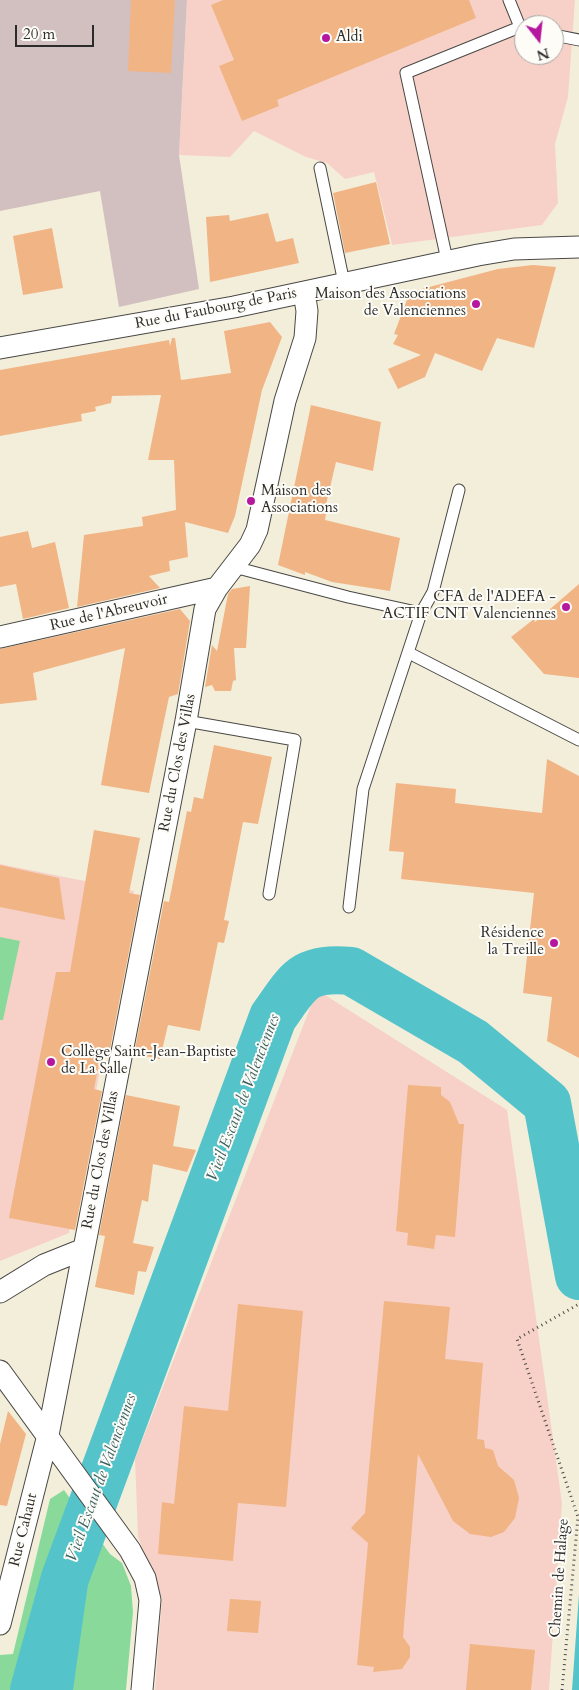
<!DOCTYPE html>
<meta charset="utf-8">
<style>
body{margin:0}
#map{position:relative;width:579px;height:1690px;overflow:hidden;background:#f3eeda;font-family:Cardo,serif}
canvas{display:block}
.north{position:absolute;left:514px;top:15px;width:50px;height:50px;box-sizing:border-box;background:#fdfcf7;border:1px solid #a9a8a5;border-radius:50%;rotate:164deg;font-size:14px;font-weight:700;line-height:20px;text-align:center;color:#2b2b2b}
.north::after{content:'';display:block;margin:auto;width:18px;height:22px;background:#b5179e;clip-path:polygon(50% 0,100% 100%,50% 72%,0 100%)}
.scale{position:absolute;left:15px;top:25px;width:79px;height:22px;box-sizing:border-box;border:2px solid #2b2b2b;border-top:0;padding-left:6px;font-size:15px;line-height:18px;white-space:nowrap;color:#2b2b2b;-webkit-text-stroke:4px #fdfcf7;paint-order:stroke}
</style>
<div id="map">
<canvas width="579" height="1690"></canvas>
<div class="north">N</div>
<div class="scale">20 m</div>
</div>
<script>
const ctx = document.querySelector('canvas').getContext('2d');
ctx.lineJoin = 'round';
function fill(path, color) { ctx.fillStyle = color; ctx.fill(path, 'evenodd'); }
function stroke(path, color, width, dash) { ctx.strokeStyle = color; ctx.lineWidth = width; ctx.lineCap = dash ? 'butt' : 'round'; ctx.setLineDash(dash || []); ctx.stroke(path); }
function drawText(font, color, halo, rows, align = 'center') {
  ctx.font = font + ' Cardo,serif'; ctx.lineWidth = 4; ctx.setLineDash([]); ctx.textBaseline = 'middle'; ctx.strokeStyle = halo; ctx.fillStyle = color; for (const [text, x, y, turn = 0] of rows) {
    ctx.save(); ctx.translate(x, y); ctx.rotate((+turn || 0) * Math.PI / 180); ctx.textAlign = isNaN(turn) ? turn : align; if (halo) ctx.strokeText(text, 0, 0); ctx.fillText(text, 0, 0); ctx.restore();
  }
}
const built = new Path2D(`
 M187,0H575L568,97L555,144L558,203L542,225L392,245L374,172L345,179L327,163L306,157L254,131L230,157L179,155ZM524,25H554V55H524Z
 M0,864L134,891L69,1233L0,1261Z
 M317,990L507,1110L562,1503L549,1690H155L162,1598L138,1537L135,1459Z`);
const industrial = new Path2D(`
 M0,0H187L179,155L199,289L119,307L100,191L0,211Z`);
const green = new Path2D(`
 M0,937L20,941L3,1020H0Z
 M64,1490L110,1554L122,1563L131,1586L133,1612L126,1690H0V1655L13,1654L50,1499Z`);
const water = new Path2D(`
 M90,1526L96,1534L87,1550L90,1570L73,1690H27L52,1584L79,1547Z
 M579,1594V1690H572Z`);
const river = new Path2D(`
 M34,1690L65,1578L273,1017C299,981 302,967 351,971L473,1042L547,1103L579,1276`);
const building = new Path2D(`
 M131,0H175L171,73L128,71Z
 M223,0H469L476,18L277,100L279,106L242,121L219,66L234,60L211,5Z
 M376,182L390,244L345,253L333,193Z
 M268,213L276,242L293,238L299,263L210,282L206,217L229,215L230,221Z
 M52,228L63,288L23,295L13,236Z
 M533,265L556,267L534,348L497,338L482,371L435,353L425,377L398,389L388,369L421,355L393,344L398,335L394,334L410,292L498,269Z
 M270,322L282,337L262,390L235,516L228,533L185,522L188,557L169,561L170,571L149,576L160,588L77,607L84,535L143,526L142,517L176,510L174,460H148L161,395L112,396L111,403L95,407L96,411L81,414L82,421L0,436V370L169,340L170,346L172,338H175L181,380L231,373L224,331Z
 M311,405L381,422L373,471L336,462L324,513L326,514L325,520L400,538L390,591L332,582L305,572V575L278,565Z
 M28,531L32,548L55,542L69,608L23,619L16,584L0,587V537Z
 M579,584V678L544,674L511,637L534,619L535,622Z
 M250,586L246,648H234L236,680L233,681L231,691H215L212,685L205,687L212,645L217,651L228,594L232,589Z
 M180,609L190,621L178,694L169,697L149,793L101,785L125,648L33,673L37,700L0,704V649Z
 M214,745L272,757L258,824L243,822L224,920L229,921L224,943L218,942L200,1031L168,1025L160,1059L134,1054L164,901L169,902L187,811L191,812L194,797L203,799Z
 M547,759L579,776V1058L547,1041L552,997L523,993L534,893L401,879L404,852L389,851L396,783L456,789L455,803L542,813Z
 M94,830L140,838L129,893L140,895L110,1049L102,1048L94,1089L102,1091L75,1230L9,1218L56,972H70Z
 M0,865L59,878L65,920L0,907Z
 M408,1085L441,1087V1095L450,1102L459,1124H464L455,1237L436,1235L434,1249L407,1245L408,1233L396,1231Z
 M126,1095L180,1106L173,1146L196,1150L187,1172L153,1164L148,1202L142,1200L133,1243L154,1247L146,1272L138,1271L134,1295L95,1287L105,1236L99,1235Z
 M384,1301L450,1307L445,1359L483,1363L477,1439L484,1440L485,1448L493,1450L498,1466L514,1480L519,1498L515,1518L504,1532L491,1537L470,1534L453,1521L418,1454L403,1637L410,1647V1657L402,1669L373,1672L374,1667L357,1665L368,1543L351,1528L365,1513Z
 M238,1304L303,1311L286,1507L238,1503L233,1561L158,1554L162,1502L174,1504L184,1406L228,1411Z
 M8,1411L26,1434L7,1506L0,1505V1444Z
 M230,1599L261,1601L258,1633L227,1631Z
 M470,1644L535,1650L531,1690H466Z`);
const path = new Path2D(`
 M562,1690L578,1517L517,1339L579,1304`);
const service = new Path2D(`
 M554,35L579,40
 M320,168L344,283
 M447,260L406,73L520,27L509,0
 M234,567L348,597L421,613L363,789L349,907
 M421,613L433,592L459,490
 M409,653L579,740
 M186,721L295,740L269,894`);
const minor = new Path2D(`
 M0,348L234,307L478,255L514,249L579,247
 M0,637L217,588
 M0,1292L44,1265L84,1249
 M0,1371L130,1550L145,1578L150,1600L142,1690
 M0,1624L48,1435L186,721L205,609L217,588L250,545L257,530L285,401L305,338L307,311L304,292`);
const markers = [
 [326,38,5,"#b5179e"],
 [476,304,5,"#b5179e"],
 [251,501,5,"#b5179e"],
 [566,607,5,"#b5179e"],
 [554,943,5,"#b5179e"],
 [51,1062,5,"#b5179e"]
];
const poiNames = [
 ["Aldi",336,38],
 ["Maison des Associations",466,295,"right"],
 ["de Valenciennes",466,312,"right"],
 ["Maison des",261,492],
 ["Associations",261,509],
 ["CFA de l'ADEFA -",556,598,"right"],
 ["ACTIF CNT Valenciennes",556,615,"right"],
 ["Résidence",544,934,"right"],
 ["la Treille",544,951,"right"],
 ["Collège Saint-Jean-Baptiste",61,1053],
 ["de La Salle",61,1070]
];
const streetNames = [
 ["Rue du Faubourg de Paris",216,309,-11],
 ["Rue de l'Abreuvoir",109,613,-13],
 ["Rue du Clos des Villas",178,763,-79],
 ["Rue du Clos des Villas",101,1160,-79],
 ["Rue Cahaut",24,1530,-76],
 ["Chemin de Halage",560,1578,-86]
];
const waterNames = [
 ["Vieil Escaut de Valenciennes",244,1098,-69],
 ["Vieil Escaut de Valenciennes",102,1478,-70]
];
fill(built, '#f7d1c7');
fill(industrial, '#d2bfc0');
fill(green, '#89da9a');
fill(water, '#55c3ca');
stroke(river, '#55c3ca', 48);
fill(building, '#f1b485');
stroke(service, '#494845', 13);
stroke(minor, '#494845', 23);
stroke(path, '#494845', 3, [1, 4]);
stroke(service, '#fff', 11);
stroke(minor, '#fff', 21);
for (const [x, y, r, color] of markers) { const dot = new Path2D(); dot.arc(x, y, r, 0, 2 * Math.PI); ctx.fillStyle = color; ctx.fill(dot); stroke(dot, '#fdfcf7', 2); }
drawText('15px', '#2b2b2b', '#fdfcf7', poiNames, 'left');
drawText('15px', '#2b2b2b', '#fdfcf7', streetNames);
drawText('italic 16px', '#3a6063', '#fdfcf7', waterNames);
</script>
